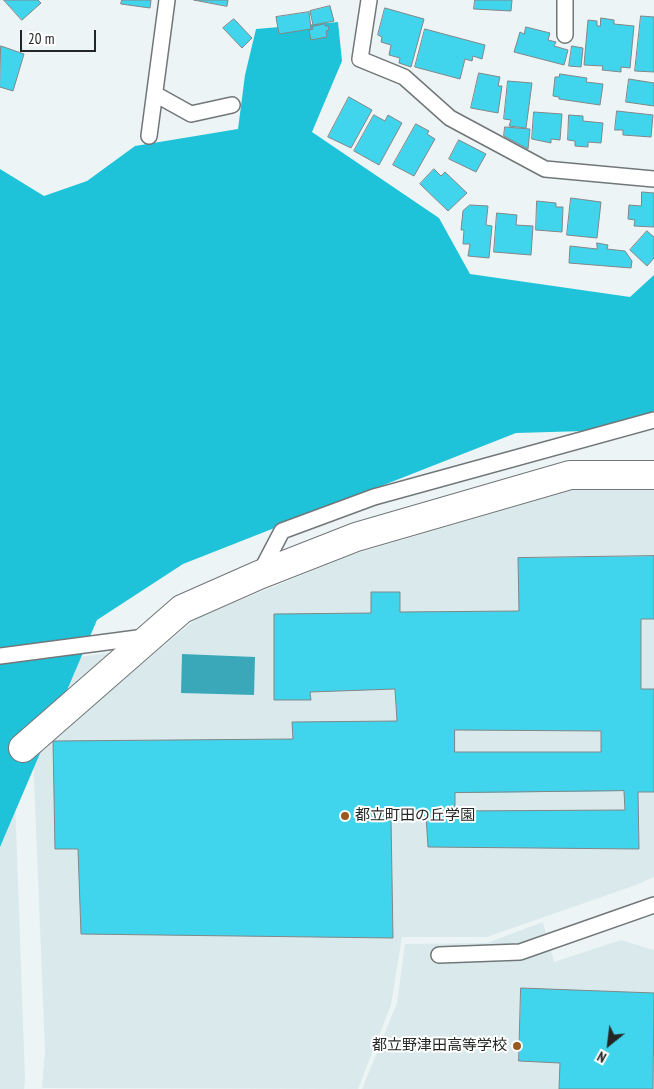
<!DOCTYPE html>
<meta charset="utf-8">
<style>
body{margin:0}
#map{position:relative;width:654px;height:1089px;overflow:hidden;background:#edf4f5;font-family:"PT Sans Narrow",sans-serif}
canvas{display:block}
.north{position:absolute;left:584px;top:1019px;width:50px;height:50px;-webkit-text-stroke:4px #fff;paint-order:stroke;rotate:209deg;font-size:14px;font-weight:700;line-height:20px;text-align:center;color:#242626}
.north::after{content:'';display:block;margin:auto;width:18px;height:22px;background:#242626;clip-path:polygon(50% 0,100% 100%,50% 72%,0 100%)}
.scale{position:absolute;left:20px;top:30px;width:76px;height:22px;box-sizing:border-box;border:2px solid #242626;border-top:0;padding-left:6px;font-size:15px;line-height:18px;white-space:nowrap;color:#242626;-webkit-text-stroke:4px #fff;paint-order:stroke}
</style>
<div id="map">
<canvas width="654" height="1089"></canvas>
<div class="north">N</div>
<div class="scale">20 m</div>
</div>
<script>
const ctx = document.querySelector('canvas').getContext('2d');
ctx.lineJoin = 'round';
function fill(path, color) { ctx.fillStyle = color; ctx.fill(path, 'evenodd'); }
function stroke(path, color, width, dash) { ctx.strokeStyle = color; ctx.lineWidth = width; ctx.lineCap = dash ? 'butt' : 'round'; ctx.setLineDash(dash || []); ctx.stroke(path); }
function drawText(font, color, halo, rows, align = 'center') {
  ctx.font = font + ' "PT Sans Narrow","Noto Sans JP",sans-serif'; ctx.lineWidth = 4; ctx.setLineDash([]); ctx.textBaseline = 'middle'; ctx.strokeStyle = halo; ctx.fillStyle = color; for (const [text, x, y, turn = 0] of rows) {
    ctx.save(); ctx.translate(x, y); ctx.rotate((+turn || 0) * Math.PI / 180); ctx.textAlign = isNaN(turn) ? turn : align; if (halo) ctx.strokeText(text, 0, 0); ctx.fillText(text, 0, 0); ctx.restore();
  }
}
const built = new Path2D(`
 M654,489V877L636,885L487,937H402L391,1005L358,1089L42,1088L45,1051L33,755L197,618L351,555L572,490Z
 M115,652L13,742L25,1079L24,1089H0V668Z
 M543,922L554,962L621,940L654,950V1089H362L397,1003L405,944L487,943Z`);
const forest = new Path2D(`
 M338,22L342,61L312,132L439,218L470,274L630,297L654,275V429L516,433L183,564L97,620L0,847V169L44,196L87,181L135,146L238,129L245,75L256,29Z`);
const water = new Path2D(`
 M182,654L255,657L254,695L181,693Z`);
const building = new Path2D(`
 M4,0H38L41,3L22,20Z
 M122,0H151L150,8L121,4Z
 M194,0H228L227,6Z
 M475,0H512L511,11L474,9Z
 M330,6L334,21L313,25L310,11Z
 M385,8L424,19L411,67L399,63L400,58L389,55L391,45L381,42L382,37L378,35Z
 M309,12L311,29L279,34L276,17Z
 M641,16L654,17V72L635,71Z
 M601,18L614,20V24L634,26L630,68L621,67V72L602,70L603,66L584,65L588,20L597,21V26H600Z
 M234,19L252,38L242,48L223,28Z
 M325,24V26H328L329,30L326,31L327,37L311,40L309,30L313,29L312,27Z
 M526,27L550,33L548,40L556,42L554,46L568,50L564,65L514,52L520,32L524,34Z
 M425,29L485,45L482,59L473,56L472,61L465,59L460,79L415,67Z
 M1,46L24,54L13,91L0,87Z
 M572,46L583,48L581,67L569,66Z
 M479,73L500,77L498,86H502L498,113L471,108Z
 M560,74L587,78L586,82L603,84L600,105L559,99V97L553,96L555,77H559Z
 M629,79L654,83V106L626,102Z
 M508,81L532,83L526,128L509,126L511,120L504,119Z
 M349,97L372,110L351,148L328,137Z
 M617,111L653,115L651,137L623,135V130H615Z
 M534,112L562,114L560,140L551,139V143L532,139Z
 M374,115L385,121L388,115L402,123L379,165L354,151Z
 M569,115L583,116V121L603,123L601,143L588,142V147L575,146V141L568,140Z
 M416,124L429,131L427,134L435,139L414,176L393,165Z
 M505,127L530,129L528,149L504,136Z
 M459,140L486,154L476,172L449,159Z
 M434,169L441,176L445,172L467,193L448,211L420,184Z
 M642,192L654,193V227L634,226L635,220L628,219L629,205L641,206Z
 M571,198L601,202L597,238L567,235Z
 M537,201L556,203V207H563L562,232L536,230Z
 M470,205L488,206L486,225L492,226L489,258L468,256L470,244H463L464,230H461L463,211Z
 M497,213L517,215L516,225L533,226L531,255L494,252Z
 M647,231L654,237V258L647,266L630,250Z
 M597,243L608,245L607,249L625,251L632,261L631,268L569,263L570,246L597,249Z
 M654,556V619H641V689H654V792H638L639,849L428,847L426,816L391,818L393,938L81,934L78,849H55L53,741L293,739L292,722L397,721L395,689L310,692L311,700H274V614L371,613V592H400V612L519,611L518,558ZM455,730L601,731V752H455ZM624,791L625,810L455,811V793Z
 M521,988L654,993L653,1089H559L560,1063L519,1061Z`);
const lane = new Path2D(`
 M369,0L360,59L404,77L450,118L545,169L654,179
 M565,35V0
 M155,94L191,114L232,105
 M149,136L167,0
 M260,573L282,531L374,497L654,420
 M0,656L145,637
 M439,955L520,952L654,905`);
const street = new Path2D(`
 M23,748L182,609L259,575L356,537L570,475H654`);
const markers = [
 [345,816,5,"#985a1f"],
 [517,1046,5,"#985a1f"]
];
const poiNames = [
 ["都立町田の丘学園",355,816],
 ["都立野津田高等学校",507,1046,"right"]
];
fill(built, '#daeaec');
fill(forest, '#1fc3d9');
fill(water, '#3ba8ba');
fill(building, '#40d5ec');
stroke(building, '#818788', 1);
stroke(lane, '#717778', 18);
stroke(street, '#717778', 30);
stroke(lane, '#fff', 15);
stroke(street, '#fff', 28);
for (const [x, y, r, color] of markers) { const dot = new Path2D(); dot.arc(x, y, r, 0, 2 * Math.PI); ctx.fillStyle = color; ctx.fill(dot); stroke(dot, '#fff', 2); }
drawText('15px', '#242626', '#fff', poiNames, 'left');
</script>
